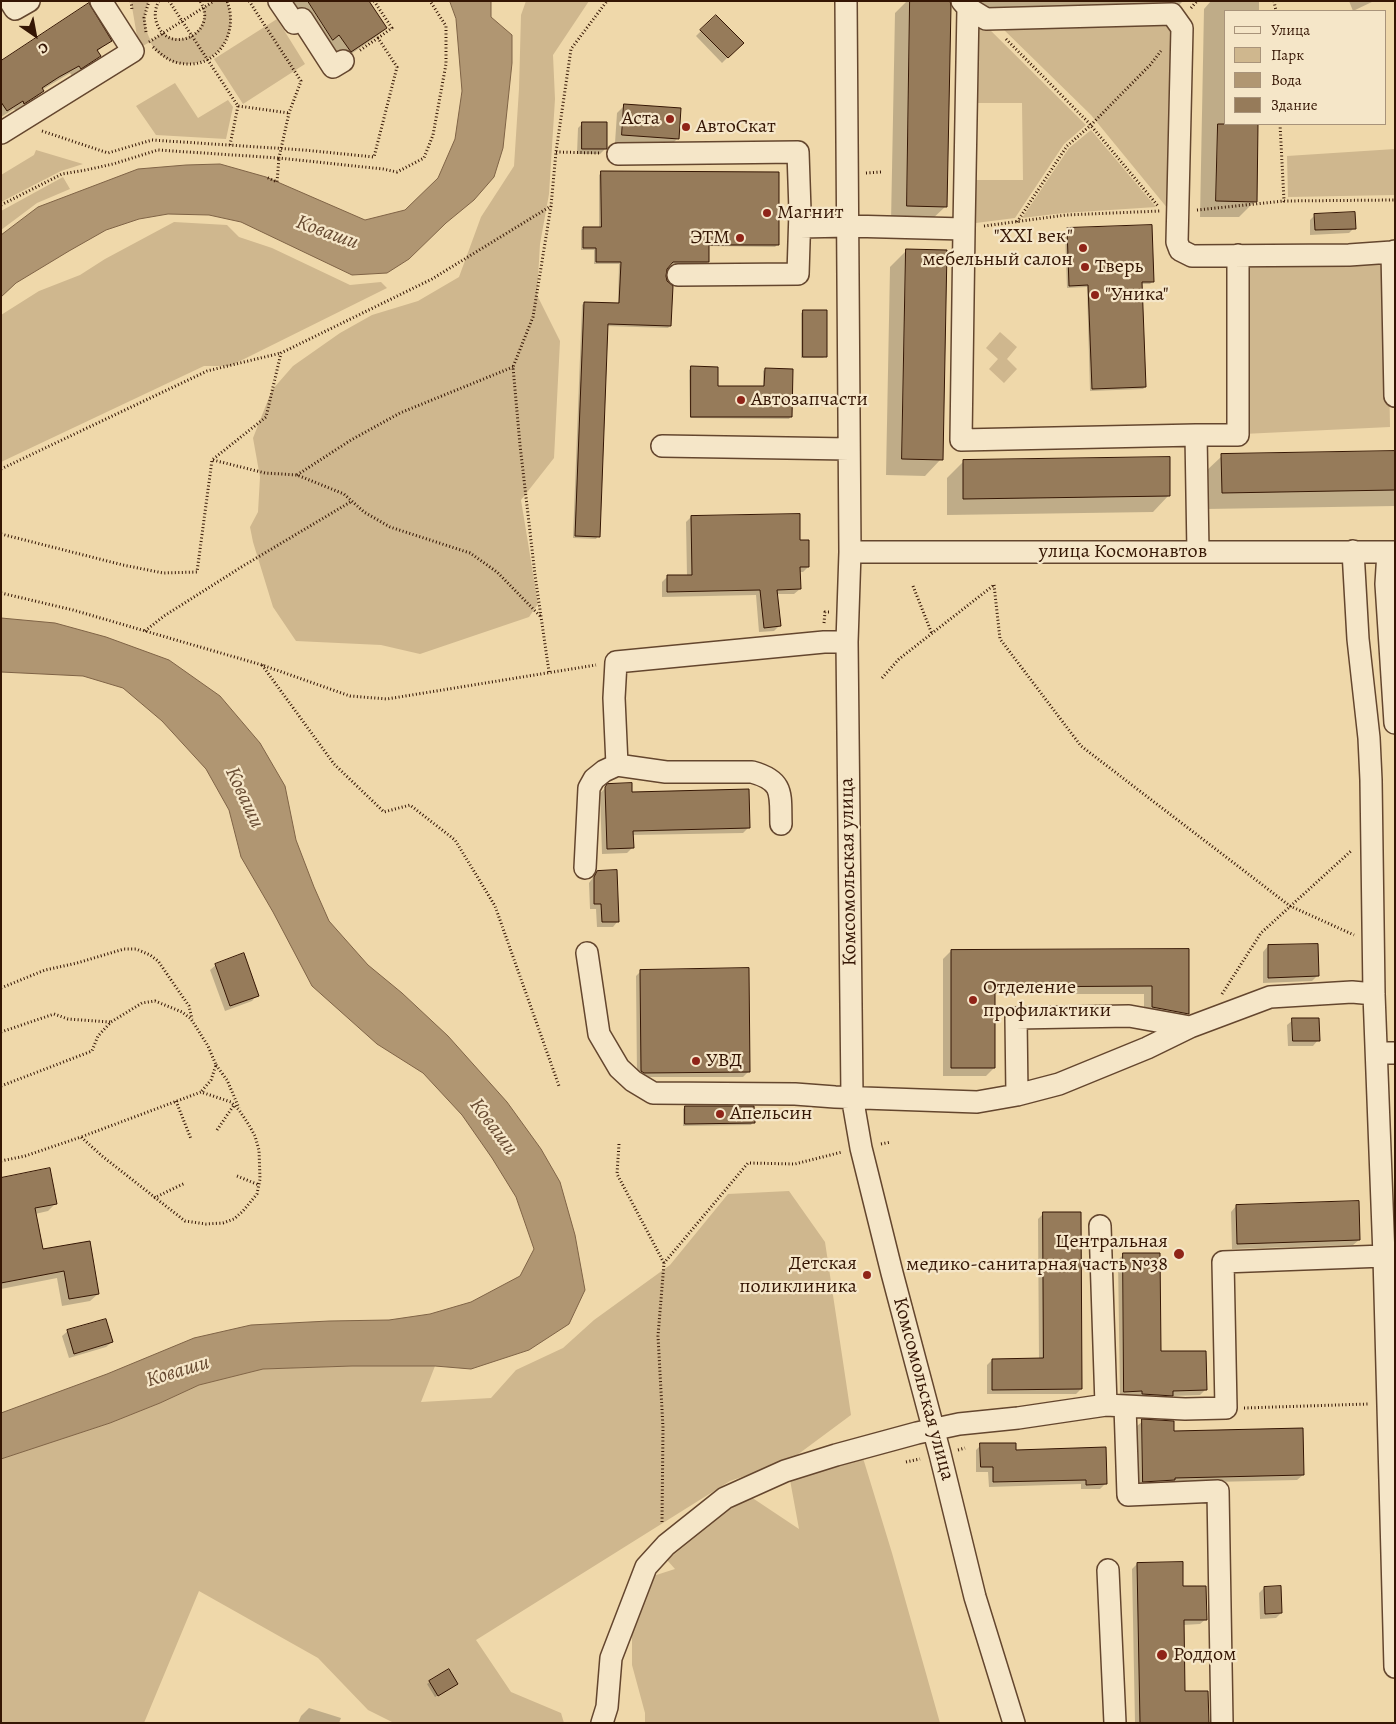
<!DOCTYPE html>
<meta charset="utf-8">
<style>
body{margin:0}
#map{position:relative;width:1396px;height:1724px;overflow:hidden;background:#efd8aa;font-family:Alegreya,serif}
canvas{display:block}
.frame{position:absolute;inset:0;border:2px solid #351604;pointer-events:none}
.legend{position:absolute;left:1224px;top:10px;width:162px;height:115px;box-sizing:border-box;background:#f5e6c8;border:1px solid #a8937a;margin:0;padding:6px 9px;list-style:none;font-size:15px;color:#351604}
.legend li{display:flex;align-items:center;gap:10px;height:25px}
.legend b{width:25px;border:1px solid #a8937a}
.north{position:absolute;left:10px;top:10px;width:50px;height:50px;-webkit-text-stroke:4px #f5e6c8;paint-order:stroke;rotate:147deg;font-size:14px;font-weight:700;line-height:20px;text-align:center;color:#351604}
.north::after{content:'';display:block;margin:auto;width:18px;height:22px;background:#351604;clip-path:polygon(50% 0,100% 100%,50% 72%,0 100%)}
</style>
<div id="map">
<canvas width="1396" height="1724"></canvas>
<div class="frame"></div>
<ul class="legend">
<li><b style="height:6px;background:#f5e6c8"></b>Улица</li>
<li><b style="height:14px;background:#cfb78e"></b>Парк</li>
<li><b style="height:14px;background:#b09672"></b>Вода</li>
<li><b style="height:14px;background:#967b5a"></b>Здание</li>
</ul>
<div class="north">С</div>
</div>
<script>
const ctx = document.querySelector('canvas').getContext('2d');
ctx.lineJoin = 'round';
function fill(path, color) { ctx.fillStyle = color; ctx.fill(path, 'evenodd'); }
function stroke(path, color, width, dash) { ctx.strokeStyle = color; ctx.lineWidth = width; ctx.lineCap = dash ? 'butt' : 'round'; ctx.setLineDash(dash || []); ctx.stroke(path); }
function drawText(font, color, halo, rows, align = 'center') {
  ctx.font = font + ' Alegreya,serif'; ctx.lineWidth = 4.5; ctx.setLineDash([]); ctx.textBaseline = 'middle'; ctx.strokeStyle = halo; ctx.fillStyle = color; for (const [text, x, y, turn = 0] of rows) {
    ctx.save(); ctx.translate(x, y); ctx.rotate((+turn || 0) * Math.PI / 180); ctx.textAlign = isNaN(turn) ? turn : align; if (halo) ctx.strokeText(text, 0, 0); ctx.fillText(text, 0, 0); ctx.restore();
  }
}
const green = new Path2D(`
 M131,1H149C143,14 144,29 151,41L163,33C182,48 209,32 203,8L214,1H227C249,56 175,88 150,42L139,48Z
 M526,1H589L553,55L555,99L549,194L540,244L537,295L560,341L554,458L521,500L538,604L529,617L420,654L381,645L296,641L273,607L253,542L250,527L258,512L260,477L253,438L272,390L293,366L340,333L372,315L418,301L459,277L481,217L514,166L519,89L521,15Z
 M971,13L982,22L1086,125L1064,144L1015,218L968,224L971,180H1023L1022,103H970Z
 M277,19L305,64L243,104L214,59Z
 M1169,20L1176,31L1173,215L1091,115L1000,26Z
 M175,83L198,118L228,100L233,107L226,139L156,135L136,106Z
 M1091,130L1156,207L1064,213L1022,218L1069,148Z
 M1395,149V195L1288,197L1287,156Z
 M36,150L83,164L61,171L1,202V175L34,155Z
 M63,177L70,189L37,203L1,230V211Z
 M174,222L227,225L239,237L272,248L350,285L381,282L387,288L230,366H204L1,462V315L39,291L80,275L105,259Z
 M1387,256L1390,427L1243,434V259Z
 M1000,332L1017,347L1007,359L1017,369L1004,383L989,369L998,359L986,348Z
 M789,1191L825,1242L851,1415L789,1461L730,1481L476,1640L511,1692L561,1713L564,1723H394L368,1710L318,1658L199,1591L144,1723H1V1459L110,1423L160,1403L199,1385L263,1369L352,1366H435L421,1402L491,1398L516,1370L563,1348L594,1320L670,1265L728,1194Z
 M863,1458L892,1553L940,1723H645V1713L632,1665V1624L650,1577L675,1569L667,1560L748,1495L799,1529L790,1480Z`);
const water = new Path2D(`
 M450,1H491V17L512,35V63L503,148L494,177L474,200L446,223L409,259L387,273L352,275L241,222L209,215L168,214L139,219L106,230L69,251L16,283L1,297V235L38,207L138,169L186,165L220,164L266,177L365,220L405,210L438,178L455,139L462,91L456,19Z
 M1,618L55,623L106,637L169,660L220,696L260,743L285,786L296,840L314,887L329,921L368,965L402,993L448,1036L507,1102L541,1149L560,1182L575,1235L585,1290L569,1324L529,1350L471,1369L435,1366H352L263,1369L199,1385L160,1403L110,1423L1,1459V1413L107,1374L194,1338L251,1325L329,1321L389,1320L430,1314L471,1302L520,1276L534,1249L516,1197L492,1158L462,1115L423,1073L377,1044L312,986L273,912L241,857L229,810L206,769L162,721L123,688L83,676L1,672Z`);
const shadow = new Path2D(`
 M284,1H367L386,28L376,37L342,60Z
 M907,1H949L946,206L929,222H891L895,13Z
 M964,1H1183L1177,7L965,14Z
 M1211,1H1259V11H1225V124H1257L1255,201L1239,217H1200L1204,9Z
 M1349,1H1374L1353,11Z
 M716,16L742,43L722,63L696,36Z
 M110,40L97,52L99,56L91,64L72,76L70,73L50,85L42,90L43,91L35,99L16,111L14,109L1,117V62Z
 M625,105L678,138L670,146L615,143L617,113Z
 M583,123L605,149L600,154H577L578,128Z
 M602,172L778,244L775,247L708,246V262L706,264H670L666,269L664,276L670,326L668,328L606,326L598,536L596,539L573,538L582,305L584,303L618,304L619,264H594V250H581V230L584,228H599V175Z
 M1315,215L1354,228L1349,233L1310,235V220Z
 M1068,230L1152,282L1150,284H1141L1145,387L1143,389L1090,391L1087,287L1067,288L1065,232Z
 M907,250L941,459L925,476L886,475L890,267Z
 M804,311L825,356L823,358H801V313Z
 M692,368L717,387H763V371L765,369L791,416L789,419L690,418L689,370Z
 M1395,453V506L1206,509L1205,472L1222,456Z
 M963,462L1169,495L1153,512L947,515V478Z
 M691,517L799,541L808,567L803,572H799L800,589L794,594H776L780,625L774,631L759,632L756,595L662,597V582L667,577L687,576L686,522Z
 M608,786L631,793L749,827L743,833L632,835V848L627,853L602,854L600,793Z
 M597,872L618,921L613,927H597L596,909H590L589,883Z
 M1268,946L1317,976L1312,981L1263,983V952Z
 M1187,950V1014L1179,1022L1144,1015V994H994V1068L986,1076H943V959L951,951Z
 M216,965L257,995L252,1001L225,1011L210,970Z
 M641,971L749,1071L743,1077H637L636,976Z
 M1293,1020L1318,1040L1313,1046H1288L1287,1025Z
 M685,1107L753,1122L751,1125L683,1126V1109Z
 M1,1179L55,1204L48,1211L35,1214L42,1251L98,1294L90,1301L62,1306L57,1278L1,1289Z
 M1236,1206L1359,1240L1353,1245L1232,1249L1231,1212Z
 M1043,1214L1081,1389L1076,1394H987V1365L992,1360H1039L1038,1219Z
 M1123,1255L1160,1353L1205,1390L1200,1395L1172,1396L1167,1401L1120,1396L1118,1260Z
 M68,1331L112,1342L106,1347L69,1358L62,1336Z
 M1143,1421L1173,1432L1303,1475L1297,1480L1171,1483L1139,1486L1137,1426Z
 M981,1445L1015,1451L1105,1484L1100,1489H1081V1484L989,1487L988,1472H976V1450Z
 M1137,1564L1182,1587L1206,1619L1200,1624L1183,1625L1184,1693L1207,1723H1135L1132,1569Z
 M1264,1588L1281,1613L1276,1618L1260,1619L1259,1593Z
 M430,1682L456,1684L435,1697L427,1684Z
 M309,1708L341,1718L339,1723H298L301,1716Z`);
const building = new Path2D(`
 M308,1H369L387,28L351,52L339,35L333,40Z
 M910,1H950L951,6L947,207L907,206Z
 M89,3L112,41L97,50L101,56L81,69L79,66L59,77L42,88L44,91L24,104L23,101L7,111L1,102V61Z
 M716,15L744,43L728,58L700,30Z
 M624,104L681,108L679,139L622,135Z
 M582,122H607V149H582Z
 M1218,124H1258L1257,202L1216,201Z
 M601,171L779,172V245H709V262H673L667,269L666,276L667,281L673,286L671,326L608,324L600,537L575,536L584,302L619,303L621,262H596V248H583V227H601Z
 M1355,212L1356,229L1315,230L1314,214Z
 M1152,225L1154,282H1142L1146,387L1092,389L1088,285L1069,286L1067,228Z
 M906,249L947,250L943,460L902,459Z
 M803,310H827V357H803Z
 M691,366L718,367V386H764L765,368L793,369L792,417H691Z
 M1395,451V490L1222,493L1221,454Z
 M1170,457V496L963,499V460Z
 M800,514V540H809V567H800L801,589L777,590L781,626L764,628L760,590L667,592V575H692L691,516Z
 M632,783V792L749,789L750,828L633,831L634,848L607,849L605,787L607,784Z
 M617,870L619,922H602L601,904H594V877L597,871Z
 M1318,944L1319,976L1268,978V945Z
 M1189,949V1014L1152,1007V986L995,987V1068H951V950Z
 M244,953L259,996L230,1006L215,964Z
 M749,968L750,1072L644,1073L641,1071L640,970Z
 M1292,1018H1319L1320,1041H1293Z
 M685,1106H754L755,1123L685,1124Z
 M50,1168L57,1204L35,1208L43,1249L90,1241L99,1294L69,1299L64,1271L1,1283V1178Z
 M1359,1201L1360,1240L1237,1244L1236,1205Z
 M1043,1212H1081L1082,1389L992,1390V1359L1043,1358Z
 M1123,1253H1160L1161,1351H1206L1207,1390L1173,1391V1396L1142,1394V1391L1124,1392Z
 M106,1319L113,1342L74,1354L67,1330Z
 M1142,1419L1174,1421V1431L1303,1428L1304,1475L1175,1478V1480L1143,1482Z
 M980,1443H1016V1450L1106,1447L1107,1484L1086,1485V1480L993,1482V1467H981Z
 M1183,1562V1586H1206L1207,1620H1184L1185,1691H1208L1209,1723H1140L1137,1563Z
 M1281,1586L1282,1613L1265,1614L1264,1587Z
 M449,1669L458,1684L438,1696L429,1681Z`);
const path = new Path2D(`
 M131,1L132,10
 M159,1C155,8 154,16 157,24C170,57 220,32 200,1
 M169,1L238,106L289,113
 M249,1L301,81L289,113L279,158L383,169L397,172L424,158L433,135L446,64V26L430,1
 M374,1L392,28L378,38
 M1274,1L1276,11
 M1191,8L1197,1
 M146,32L144,18L149,1
 M1006,39L1088,122L1158,206
 M149,42L214,1
 M153,47C161,54 168,61 179,63C216,71 240,34 227,1
 M1280,124L1284,201L1395,200
 M42,131L108,153L152,140L304,150L374,157L397,67L378,38L359,51
 M230,145L238,106
 M556,152L600,153
 M866,173L881,172
 M1,205L62,174L86,170L113,164L158,150L279,158L277,182L266,177
 M1197,210L1284,201
 M1017,222L1067,146L1091,125L1150,65L1161,51
 M984,226L1066,215L1160,211
 M213,460L265,473L297,475L344,494L364,512L390,527L470,553L497,572L541,617
 M1,469L207,371L281,353
 M297,475L351,440L400,413L513,367
 M1,534L123,565L163,573L197,572L212,460L266,417L281,353L432,279L551,206
 M994,585L1000,639L1081,746L1290,906L1354,935
 M913,586L932,634
 M1,593L73,610L262,665L350,696L387,699L596,665
 M824,623L825,612H829
 M145,631L164,616L243,566L352,501
 M262,665L334,764L384,812L410,805L455,840L495,906L559,1086
 M549,672L535,575L520,445L513,367L533,317L551,206L556,152L571,49L607,1
 M882,678L899,659L994,585
 M1,988L45,970L77,963L124,949H136L150,955L158,961L189,1006L192,1019
 M1222,994L1261,933L1351,851
 M1,1032L54,1014L68,1019L110,1022
 M216,1065L227,1080L239,1108
 M1,1086L92,1051L98,1036L111,1022L142,1003L155,1001L182,1012L191,1019L208,1046L216,1065L211,1080L201,1092
 M176,1101L191,1139
 M217,1130L234,1105
 M619,1144L617,1174L664,1263
 M881,1144L891,1142
 M1,1161L25,1156L81,1137L102,1156L185,1221L206,1224L223,1223L234,1219L243,1211L257,1194L260,1179L259,1150L255,1136L249,1125L239,1110L231,1102L201,1092L81,1137
 M237,1176L259,1185
 M154,1198L185,1183
 M1244,1408L1368,1404
 M958,1450L965,1448
 M906,1462L920,1459
 M662,1522L663,1428L658,1336L664,1263L748,1163L795,1164L842,1152`);
const minor = new Path2D(`
 M10,1L15,9L29,1
 M279,1L294,23L302,19L333,67L343,61
 M846,1L850,552L847,642L852,1096L861,1148L892,1273L940,1454L975,1597L1014,1723
 M962,1L968,8L986,19L1172,14L1182,28L1177,242L1180,250L1192,256L1349,255L1392,252L1395,251
 M1,133L133,51L101,1
 M618,154L798,152L800,211L798,274L678,275
 M800,227L848,226L964,229L968,8
 M964,229L961,440L1196,435
 M1392,252L1395,396
 M662,446L849,449
 M1353,551L1358,639L1369,738L1371,780L1374,994L1384,1256L1395,1667
 M850,552H1395
 M1198,552L1196,435H1238V255
 M1388,552L1386,584L1395,723
 M617,765L614,698L616,662L824,642H847
 M585,868L589,788L594,779L604,771L617,765L666,772H752C785,781 780,795 781,824
 M587,953L599,1034L619,1068L633,1081L653,1093L795,1094L835,1097L977,1102L1017,1095L1059,1084L1147,1048L1190,1027L1270,997L1352,992L1374,994
 M1377,1053H1395
 M1017,1095L1016,1018L1129,1016L1190,1027
 M1100,1226L1106,1405
 M1125,1406L1128,1495L1218,1491L1222,1723
 M1108,1570L1115,1723
 M602,1723L607,1707L611,1658L646,1567L666,1545L725,1498L785,1471L836,1455L917,1433L959,1424L1018,1418L1106,1405L1185,1409L1226,1408L1223,1262L1384,1256`);
const markers = [
 [670,119,5,"#8f2418"],
 [686,127,5,"#8f2418"],
 [767,213,5,"#8f2418"],
 [740,238,5,"#8f2418"],
 [1083,248,5,"#8f2418"],
 [1085,267,5,"#8f2418"],
 [1095,295,5,"#8f2418"],
 [741,400,5,"#8f2418"],
 [973,1000,5,"#8f2418"],
 [696,1061,5,"#8f2418"],
 [720,1114,5,"#8f2418"],
 [1179,1254,6,"#8f2418"],
 [867,1275,5,"#8f2418"],
 [1162,1655,6,"#8f2418"]
];
const poiNames = [
 ["Аста",660,119,"right"],
 ["АвтоСкат",696,127],
 ["Магнит",777,213],
 ["\"XXI век\"",1073,237,"right"],
 ["мебельный салон",1073,260,"right"],
 ["ЭТМ",730,238,"right"],
 ["Тверь",1095,267],
 ["\"Уника\"",1105,295],
 ["Автозапчасти",751,400],
 ["Отделение",983,988],
 ["профилактики",983,1011],
 ["УВД",706,1061],
 ["Апельсин",730,1114],
 ["Центральная",1168,1242,"right"],
 ["медико-санитарная часть №38",1168,1265,"right"],
 ["Детская",857,1264,"right"],
 ["поликлиника",857,1287,"right"],
 ["Роддом",1173,1655]
];
const streetNames = [
 ["улица Космонавтов",1123,552],
 ["Комсомольская улица",849,872,-91],
 ["Комсомольская улица",923,1389,75]
];
const waterNames = [
 ["Коваши",327,233,20],
 ["Коваши",244,798,65],
 ["Коваши",493,1127,53],
 ["Коваши",178,1372,-17]
];
fill(green, '#cfb78e');
fill(water, '#b09672');
stroke(water, '#7f6346', 1);
fill(shadow, '#0003');
fill(building, '#967b5a');
stroke(building, '#351604', 1);
stroke(minor, '#64462e', 24);
stroke(path, '#351604', 3, [1, 2.5]);
stroke(minor, '#f5e6c8', 21);
for (const [x, y, r, color] of markers) { const dot = new Path2D(); dot.arc(x, y, r, 0, 2 * Math.PI); ctx.fillStyle = color; ctx.fill(dot); stroke(dot, '#f5e6c8', 2); }
drawText('20px', '#351604', '#f5e6c8', poiNames, 'left');
drawText('20px', '#351604', '#f5e6c8', streetNames);
drawText('italic 21px', '#664930', '#f5e6c8', waterNames);
</script>
